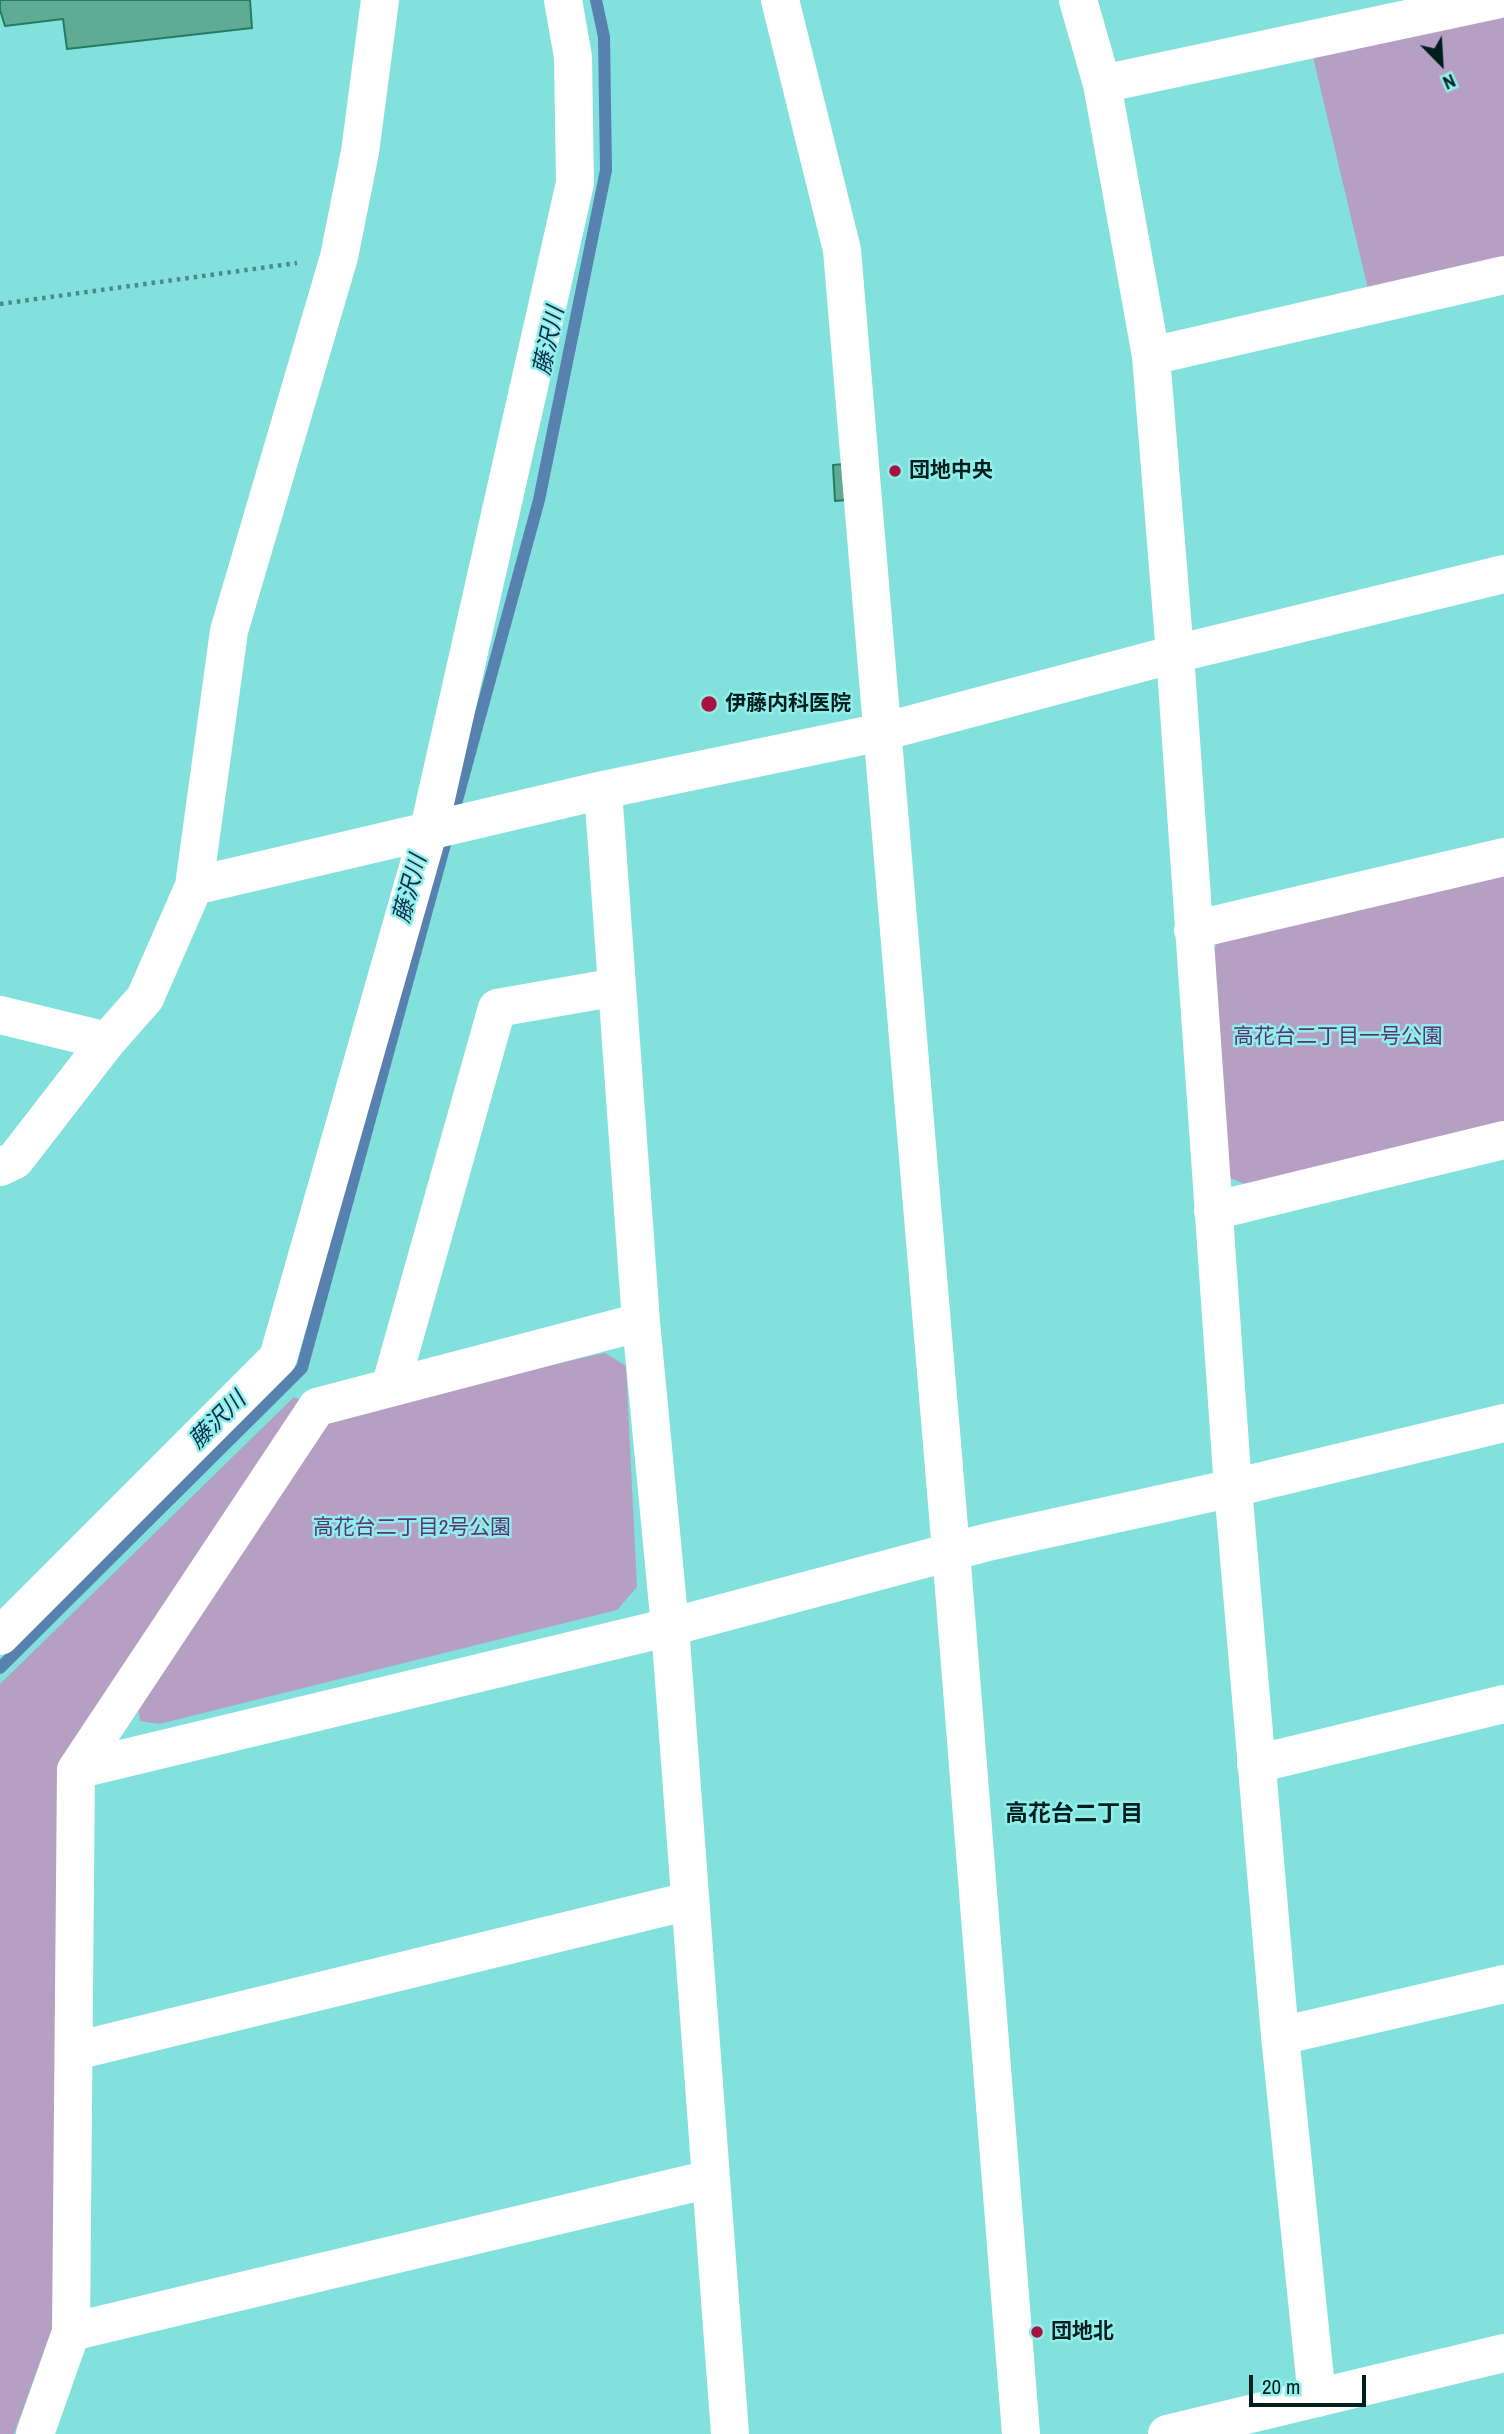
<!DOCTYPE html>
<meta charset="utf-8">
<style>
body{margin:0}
#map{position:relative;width:1504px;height:2434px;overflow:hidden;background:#82e1dd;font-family:"Archivo Narrow",sans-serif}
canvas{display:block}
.north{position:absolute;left:1406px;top:28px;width:70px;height:70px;-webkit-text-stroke:5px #90efea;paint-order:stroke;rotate:156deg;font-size:19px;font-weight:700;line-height:28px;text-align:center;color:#001e1d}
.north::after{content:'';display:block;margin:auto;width:24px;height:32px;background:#001e1d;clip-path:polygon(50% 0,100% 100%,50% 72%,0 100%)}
.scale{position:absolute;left:1249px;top:2375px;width:117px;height:32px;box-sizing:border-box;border:4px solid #001e1d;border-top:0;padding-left:9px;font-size:21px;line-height:24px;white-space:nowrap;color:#001e1d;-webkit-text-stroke:5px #90efea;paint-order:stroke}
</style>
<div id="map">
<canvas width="1504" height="2434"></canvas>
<div class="north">N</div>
<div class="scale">20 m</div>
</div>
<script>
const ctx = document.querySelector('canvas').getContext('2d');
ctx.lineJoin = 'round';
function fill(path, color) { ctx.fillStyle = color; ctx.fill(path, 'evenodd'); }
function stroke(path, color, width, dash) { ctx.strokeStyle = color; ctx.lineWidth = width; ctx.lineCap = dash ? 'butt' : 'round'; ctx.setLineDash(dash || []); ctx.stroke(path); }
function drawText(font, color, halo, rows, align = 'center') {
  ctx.font = font + ' "Archivo Narrow","Noto Sans JP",sans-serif'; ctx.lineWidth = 5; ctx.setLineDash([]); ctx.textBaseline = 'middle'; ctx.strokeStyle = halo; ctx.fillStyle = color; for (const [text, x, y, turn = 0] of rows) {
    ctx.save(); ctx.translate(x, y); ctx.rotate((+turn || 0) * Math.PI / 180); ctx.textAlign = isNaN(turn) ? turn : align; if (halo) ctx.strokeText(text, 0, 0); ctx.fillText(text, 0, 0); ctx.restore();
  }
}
const green = new Path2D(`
 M1504,14V257L1368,289L1313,57Z
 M1504,873V1121L1247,1185L1230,1178L1208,958L1219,941Z
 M605,1353L626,1366L637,1587L617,1610L159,1724L140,1721L138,1707L324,1419L344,1411Z
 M294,1397L303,1401L58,1766L53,2326L14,2434H0V1684Z`);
const stream = new Path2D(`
 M0,1668L302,1368L539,500L606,170L604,37L596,0`);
const building = new Path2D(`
 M0,0H250L252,28L67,49L63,19L5,26L0,10Z
 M844,464L846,500L835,501L833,465Z`);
const path = new Path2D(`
 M0,304L297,263`);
const street = new Path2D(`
 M1078,0L1102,84L1151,356L1175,654L1233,1488L1280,2036L1317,2398
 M1102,84L1496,0
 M1151,356L1504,275
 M603,790L641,1322L670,1627L730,2434
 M194,886L603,790L882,732L1175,654L1504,574
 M1193,930L1504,857
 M0,1015L107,1041
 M0,1167L15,1160L107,1041L145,998L194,886L229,631L339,257L360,152L380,0
 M1213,1211L1504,1140
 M390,1388L497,1008L617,987
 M0,1636L278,1358L429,829L575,183L573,57L563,0
 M1256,1764L1504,1704
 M76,1770L317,1407L641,1322
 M1280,2036L1504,1984
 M75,2051L689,1901
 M71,2332L710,2179
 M35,2434L71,2332L76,1770L670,1627L988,1542L1233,1488L1504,1423`);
const secondary = new Path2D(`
 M780,0L842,250L951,1551L1021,2434
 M1167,2434L1504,2353`);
const markers = [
 [895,471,7,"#a81141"],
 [709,704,9,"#a81141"],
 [1037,2332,7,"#a81141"]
];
const poiNames = [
 ["団地中央",909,471],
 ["伊藤内科医院",725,704],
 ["団地北",1051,2332]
];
const parkNames = [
 ["高花台二丁目一号公園",1338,1037],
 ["高花台二丁目2号公園",412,1528]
];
const waterNames = [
 ["藤沢川",550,341,-78],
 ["藤沢川",411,889,-75],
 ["藤沢川",218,1421,-45]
];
const neighbourhoodNames = [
 ["高花台二丁目",1074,1815]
];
fill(green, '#b5a0c4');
stroke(stream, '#5781af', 12);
fill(building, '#5fab93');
stroke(building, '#237c64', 2);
stroke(path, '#498b89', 4.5, [3.5, 5]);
stroke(street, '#fff', 38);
stroke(secondary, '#fff', 38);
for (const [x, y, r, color] of markers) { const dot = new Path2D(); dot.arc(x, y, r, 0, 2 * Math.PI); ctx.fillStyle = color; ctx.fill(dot); stroke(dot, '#90efea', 2.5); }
drawText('bold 21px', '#001e1d', '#90efea', poiNames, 'left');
drawText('21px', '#5c3375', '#90efea', parkNames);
drawText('italic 23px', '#0a2a4a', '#90efea', waterNames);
drawText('bold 23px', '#001e1d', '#90efea', neighbourhoodNames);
</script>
